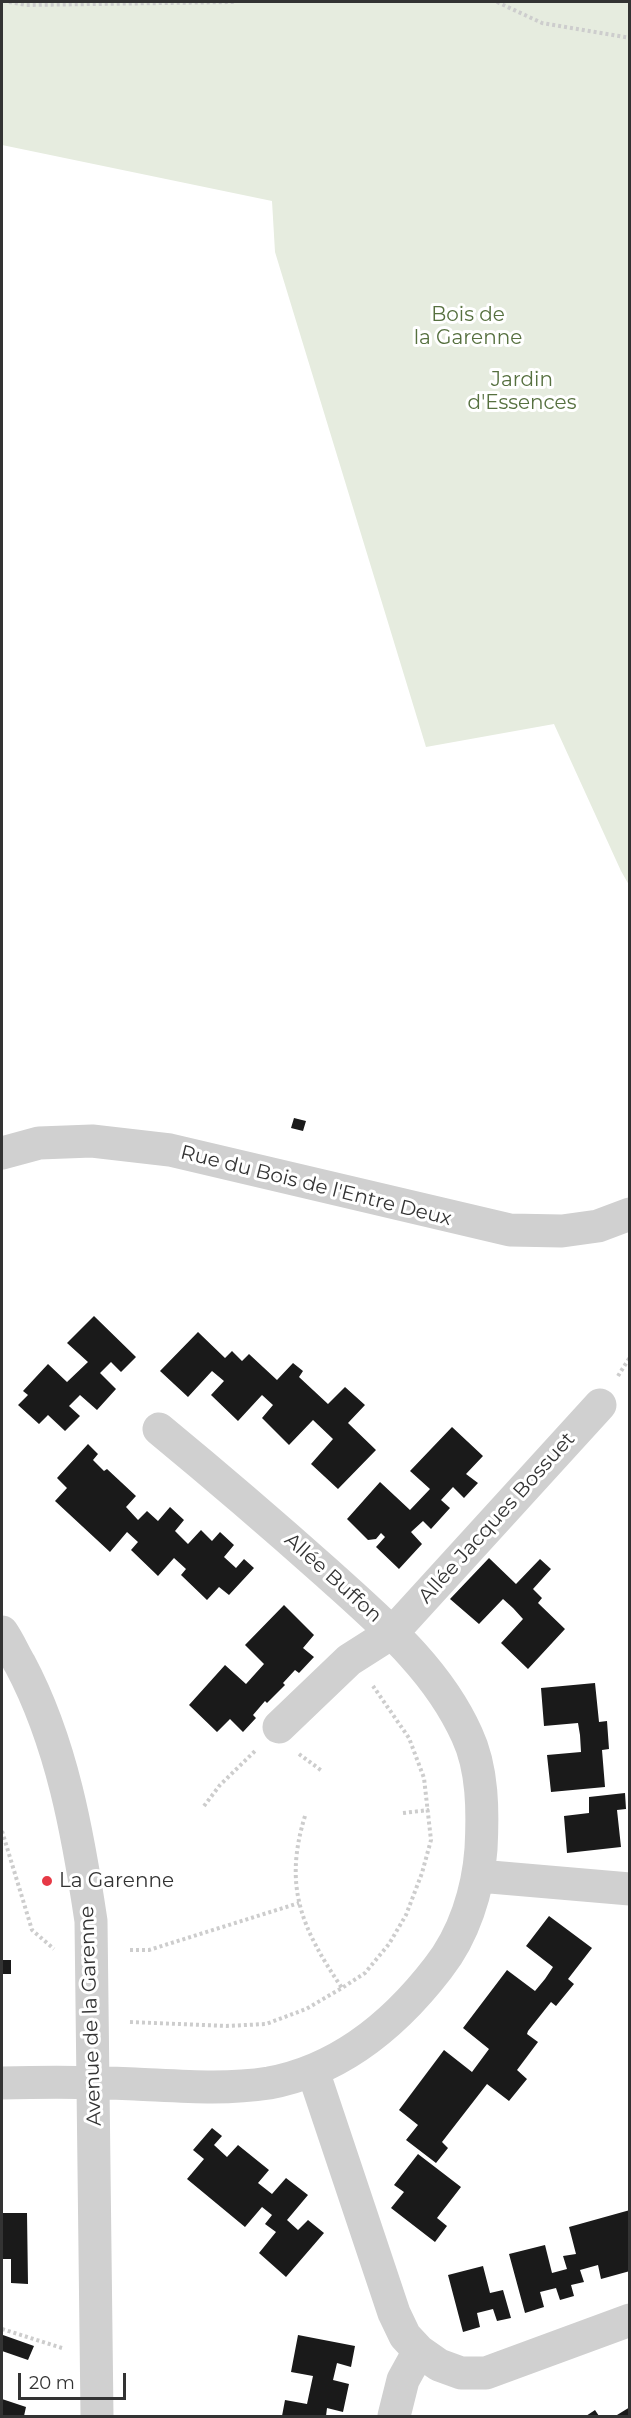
<!DOCTYPE html>
<meta charset="utf-8">
<style>
body{margin:0}
#map{position:relative;width:631px;height:2418px;overflow:hidden;background:#fff;font-family:Montserrat,sans-serif}
canvas{display:block}
.frame{position:absolute;inset:0;border:3px solid #333;pointer-events:none}
.scale{position:absolute;left:18px;top:2373px;width:108px;height:27px;box-sizing:border-box;border:3px solid #333;border-top:0;padding-left:8px;font-size:18px;line-height:21px;white-space:nowrap;color:#333;-webkit-text-stroke:4px #fff;paint-order:stroke}
</style>
<div id="map">
<canvas width="631" height="2418"></canvas>
<div class="frame"></div>
<div class="scale">20 m</div>
</div>
<script>
const ctx = document.querySelector('canvas').getContext('2d');
ctx.lineJoin = 'round';
function fill(path, color) { ctx.fillStyle = color; ctx.fill(path, 'evenodd'); }
function stroke(path, color, width, dash) { ctx.strokeStyle = color; ctx.lineWidth = width; ctx.lineCap = dash ? 'butt' : 'round'; ctx.setLineDash(dash || []); ctx.stroke(path); }
function drawText(font, color, halo, rows, align = 'center') {
  ctx.font = font + ' Montserrat,sans-serif'; ctx.lineWidth = 6; ctx.setLineDash([]); ctx.textBaseline = 'middle'; ctx.strokeStyle = halo; ctx.fillStyle = color; for (const [text, x, y, turn = 0] of rows) {
    ctx.save(); ctx.translate(x, y); ctx.rotate((+turn || 0) * Math.PI / 180); ctx.textAlign = isNaN(turn) ? turn : align; if (halo) ctx.strokeText(text, 0, 0); ctx.fillText(text, 0, 0); ctx.restore();
  }
}
const green = new Path2D(`
 M2,2H629V885L621,871L554,724L426,747L275,252L272,201L2,145Z`);
const building = new Path2D(`
 M294,1118L306,1121L303,1131L291,1128Z
 M94,1316L136,1357L121,1372L111,1362L100,1373L116,1389L97,1410L80,1395L69,1406L80,1416L65,1431L48,1415L39,1424L18,1405L28,1395L23,1391L48,1364L67,1382L88,1362L67,1343Z
 M198,1332L225,1358L232,1351L242,1361L249,1354L277,1380L293,1363L303,1371L299,1377L328,1404L345,1387L365,1405L348,1423L376,1450L338,1489L311,1464L333,1439L313,1420L289,1445L262,1418L273,1405L262,1395L238,1421L211,1395L224,1381L212,1371L188,1397L160,1371Z
 M452,1427L483,1456L466,1474L478,1483L464,1498L453,1487L441,1500L450,1508L431,1529L423,1521L411,1532L422,1544L399,1569L376,1547L385,1537L381,1533L376,1539L368,1540L347,1519L380,1482L410,1510L430,1489L410,1471Z
 M88,1444L98,1454L93,1460L104,1471L107,1469L136,1496L126,1507L138,1520L147,1511L158,1521L170,1507L184,1520L175,1531L188,1544L201,1530L212,1541L220,1532L234,1545L224,1557L236,1568L244,1559L254,1568L229,1595L219,1587L207,1600L181,1575L186,1569L174,1558L158,1576L131,1550L138,1542L127,1532L110,1552L55,1501L67,1488L57,1478Z
 M489,1558L516,1584L540,1559L551,1569L533,1589L542,1598L538,1603L565,1629L528,1669L501,1643L523,1619L513,1608L503,1599L479,1624L450,1599Z
 M284,1605L314,1635L303,1648L314,1657L299,1673L295,1670L283,1683L285,1685L267,1703L265,1701L253,1715L256,1718L243,1732L230,1719L217,1732L189,1705L225,1665L246,1684L264,1664L245,1645Z
 M595,1683L599,1722L607,1721L609,1749L602,1750L605,1787L551,1792L547,1755L581,1752L580,1735L578,1723L544,1726L541,1688Z
 M625,1793L626,1809L617,1810L621,1847L567,1853L564,1816L589,1813V1797Z
 M549,1916L592,1948L568,1979L574,1984L556,2006L551,2002L528,2031L527,2034L538,2042L517,2070L527,2079L509,2101L487,2084L442,2142L448,2148L436,2163L406,2140L418,2125L399,2110L444,2050L472,2072L489,2049L463,2028L507,1970L535,1991L545,1979L553,1967L526,1946Z
 M2,1960H11V1974H2Z
 M212,2128L222,2136L214,2145L227,2157L238,2145L269,2170L258,2183L272,2194L286,2178L308,2195L287,2220L298,2230L308,2220L324,2233L286,2277L259,2253L276,2232L265,2224L272,2215L262,2207L245,2227L187,2179L204,2159L193,2150Z
 M418,2154L461,2187L437,2218L447,2226L435,2242L391,2208L404,2192L394,2185Z
 M630,2210V2271L601,2279L598,2265L580,2270L584,2282L571,2285L574,2296L560,2300L556,2288L540,2292L544,2307L525,2313L509,2254L545,2245L552,2273L567,2269L563,2256L576,2254L569,2227Z
 M2,2213H27L28,2284L11,2283V2259H2Z
 M483,2266L490,2293L503,2290L511,2318L497,2321L493,2309L477,2313L480,2327L463,2332L448,2275Z
 M3,2335L34,2346L28,2360L2,2351Z
 M298,2335L355,2346L351,2367L337,2363L333,2380L349,2384L343,2412L327,2408L326,2416H282L285,2400L307,2404L313,2376L291,2372Z
 M2,2399L26,2407L24,2416H2Z
 M630,2407V2416H618L617,2415Z
 M595,2410L599,2416H586Z`);
const path = new Path2D(`
 M9,2L26,5L234,2
 M497,2L542,23L630,38
 M618,1376L630,1357
 M299,1754L322,1771
 M204,1806L220,1785L255,1751
 M403,1813L429,1810
 M305,1816C283,1887 302,1929 342,1988
 M2,1831L32,1930L54,1949
 M130,1950H149L299,1903
 M130,2022L226,2026L266,2024L306,2009L342,1988L365,1973L389,1944L406,1915L422,1873L431,1840L424,1778L409,1738L373,1686
 M2,2329L62,2348`);
const minor = new Path2D(`
 M2,1153L39,1143L92,1141L170,1150L510,1230L562,1231L598,1226L630,1214
 M2,1632C9,1642 14,1654 20,1664C62,1743 78,1834 91,1921L97,2416
 M279,1727L349,1660L393,1632L600,1405
 M479,1876L630,1889
 M313,2071L394,2313L405,2336L419,2351L439,2365L461,2373H486L630,2320
 M2,2083C46,2082 91,2082 135,2084C180,2086 225,2090 269,2083C340,2070 395,2024 438,1968C464,1935 478,1891 481,1849C483,1812 483,1769 467,1735C437,1668 380,1621 327,1573C272,1524 216,1476 159,1429
 M394,2416L403,2380L419,2351`);
const markers = [
 [47,1881,6,"#e63946"]
];
const parkNames = [
 ["Bois de",468,315],
 ["la Garenne",468,338],
 ["Jardin",522,380],
 ["d'Essences",522,403]
];
const streetNames = [
 ["Rue du Bois de l'Entre Deux",316,1186,14],
 ["Allée Jacques Bossuet",497,1518,-48],
 ["Allée Buffon",333,1578,42],
 ["Avenue de la Garenne",91,2016,-92]
];
const poiNames = [
 ["La Garenne",59,1881]
];
fill(green, '#e6ecdf');
fill(building, '#1a1a1a');
stroke(path, '#cdcdcd', 4, [3, 3]);
stroke(minor, '#d0d0d0', 33);
for (const [x, y, r, color] of markers) { const dot = new Path2D(); dot.arc(x, y, r, 0, 2 * Math.PI); ctx.fillStyle = color; ctx.fill(dot); stroke(dot, '#fff', 2); }
drawText('20px', '#56703f', '#fff', parkNames);
drawText('20px', '#333', '#fff', streetNames);
drawText('20px', '#333', '#fff', poiNames, 'left');
</script>
